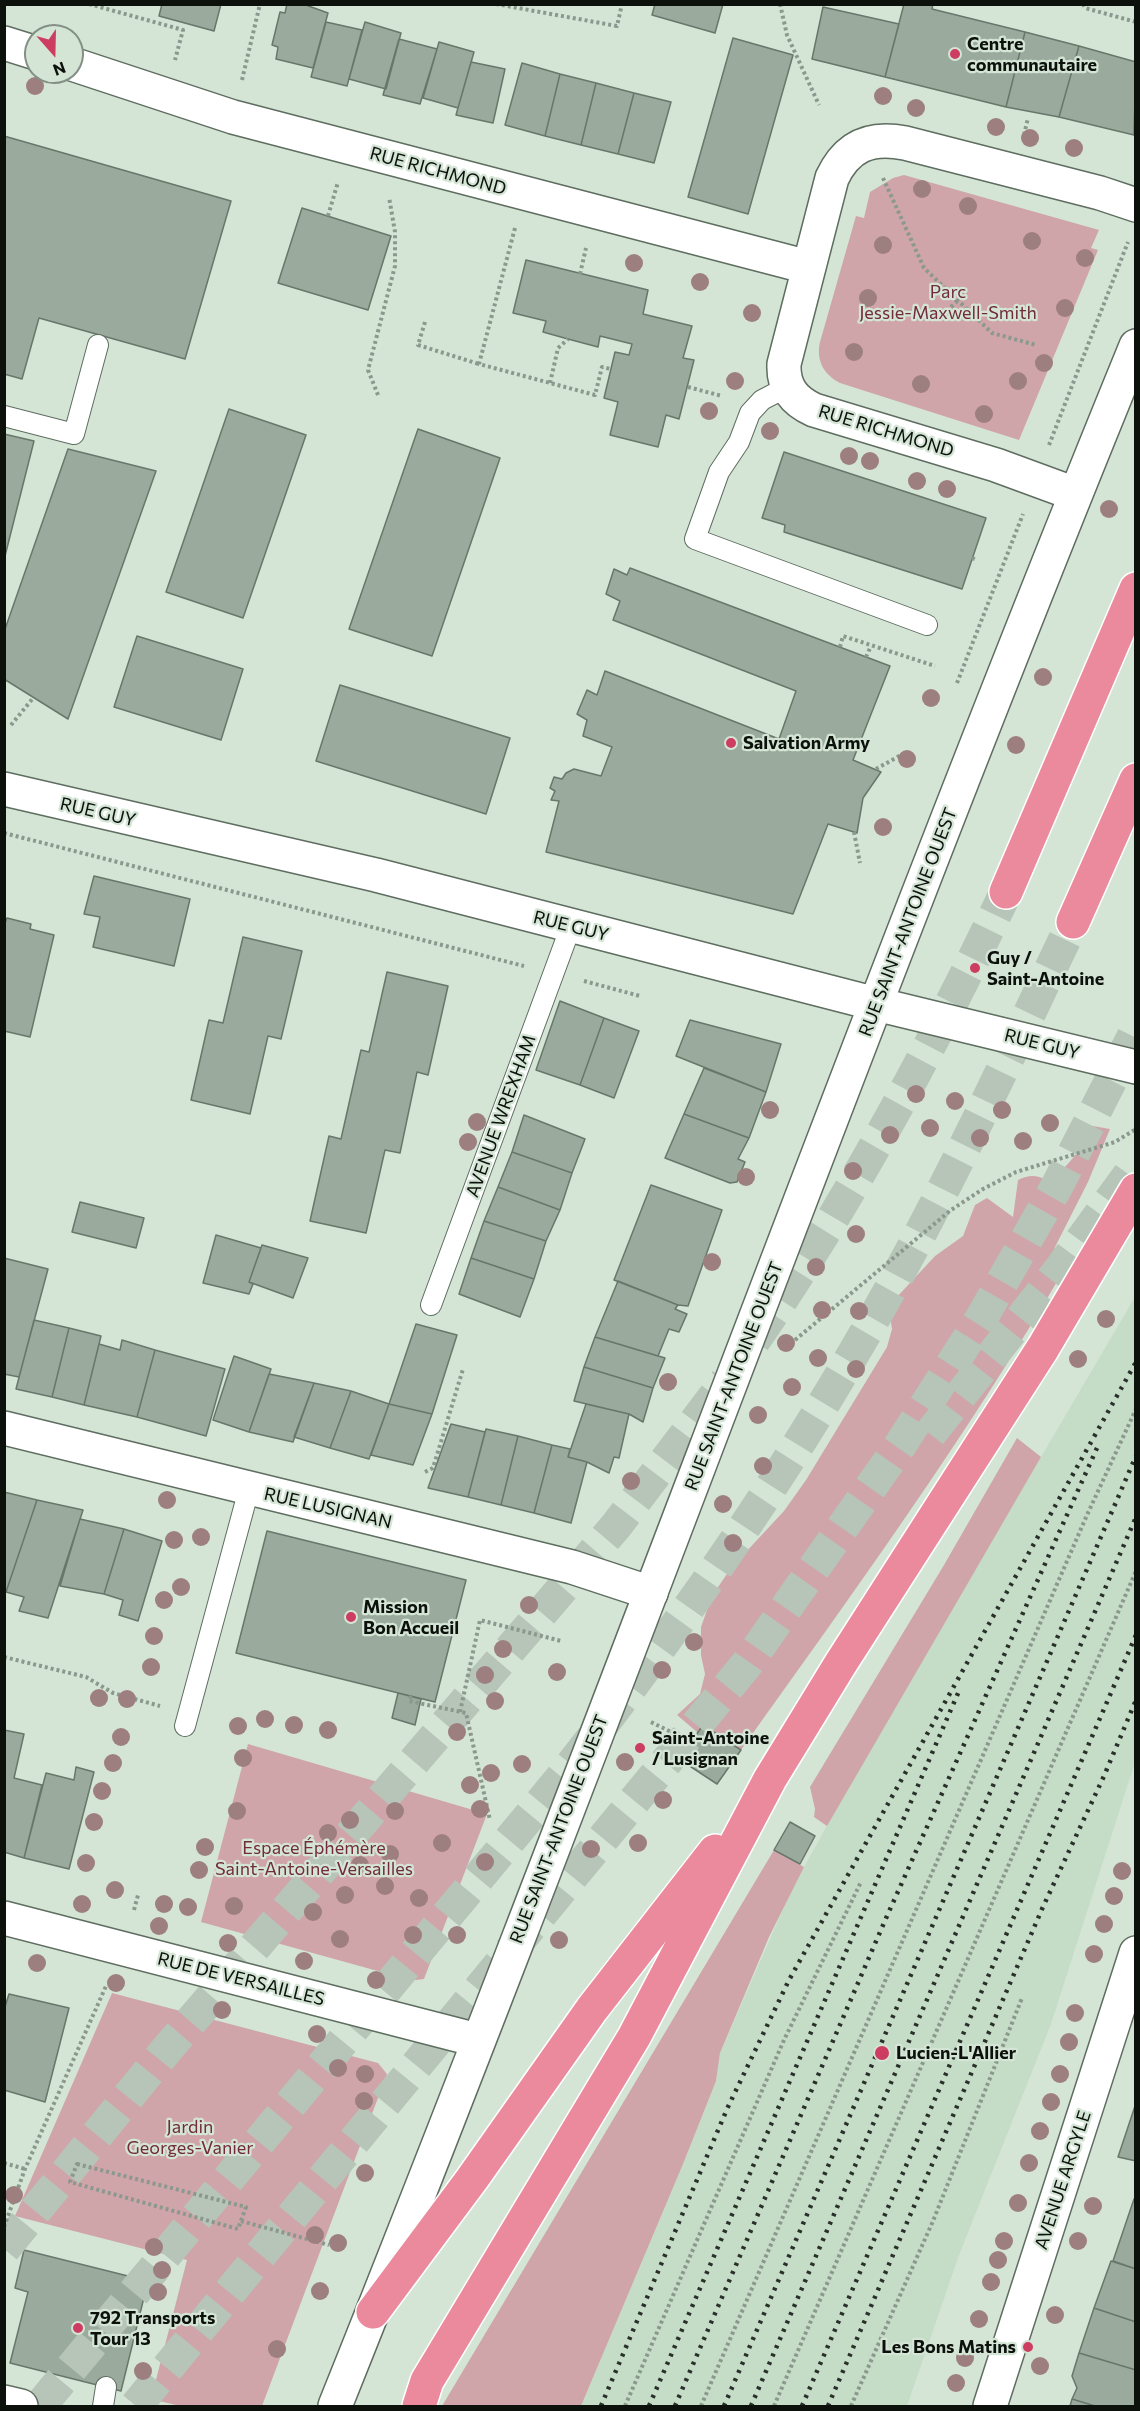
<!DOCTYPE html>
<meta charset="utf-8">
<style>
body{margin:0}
#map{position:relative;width:1140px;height:2411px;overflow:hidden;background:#d4e5d6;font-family:Commissioner,sans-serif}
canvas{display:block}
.frame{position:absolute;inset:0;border:6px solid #0c110c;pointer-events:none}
.north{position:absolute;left:24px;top:24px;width:60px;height:60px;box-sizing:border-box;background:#d4e5d6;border:2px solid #849085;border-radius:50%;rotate:160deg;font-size:16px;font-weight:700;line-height:24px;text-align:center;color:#0c110c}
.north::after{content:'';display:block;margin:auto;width:21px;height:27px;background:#cc3d61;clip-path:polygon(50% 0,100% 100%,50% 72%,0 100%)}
</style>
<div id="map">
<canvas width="1140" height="2411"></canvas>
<div class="frame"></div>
<div class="north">N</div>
</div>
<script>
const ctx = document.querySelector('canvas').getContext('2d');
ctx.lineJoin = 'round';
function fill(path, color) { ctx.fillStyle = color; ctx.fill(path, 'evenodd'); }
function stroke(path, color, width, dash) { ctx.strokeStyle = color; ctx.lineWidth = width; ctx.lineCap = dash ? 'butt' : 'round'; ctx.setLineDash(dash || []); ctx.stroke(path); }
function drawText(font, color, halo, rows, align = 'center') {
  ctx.font = font + ' Commissioner,sans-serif'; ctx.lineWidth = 4.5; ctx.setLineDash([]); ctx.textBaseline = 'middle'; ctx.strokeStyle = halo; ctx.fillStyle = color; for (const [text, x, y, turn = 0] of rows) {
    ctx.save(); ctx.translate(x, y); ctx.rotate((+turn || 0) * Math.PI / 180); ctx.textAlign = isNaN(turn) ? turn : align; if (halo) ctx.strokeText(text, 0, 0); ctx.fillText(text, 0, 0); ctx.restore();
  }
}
const built = new Path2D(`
 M1135,1297V1762L1051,2024L959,2255L907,2406H581L683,2164L716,2081L720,2053L792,1889L865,1757Z`);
const green = new Path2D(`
 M904,175L1099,230L1091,248L1098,250L1019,440L840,383C823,374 816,360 820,342L856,216L864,218L870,192L893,178Z
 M1087,1125L1110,1129L1088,1182L1055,1247L1052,1260L1065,1268C968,1435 853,1593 741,1750L703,1725L697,1732L677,1715L700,1694L705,1674L701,1655V1627L712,1596L731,1568L784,1511L806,1480L887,1347L892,1329L890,1316L896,1298L935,1256L963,1236L975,1205L987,1198L1013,1217L1018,1180C1030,1174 1037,1175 1049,1181C1060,1173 1076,1157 1082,1144C1085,1137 1083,1131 1087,1125Z
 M1017,1438L1041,1457L827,1826L814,1817L815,1809L810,1787L944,1565Z
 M248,1744L487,1814L424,1979L416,1980L374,1970L201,1922Z
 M774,1850L804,1867L769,1937L720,2053L716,2081L683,2164L581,2406H442Z
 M112,1993L378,2063L387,2074L262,2406H180L151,2399L187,2260L15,2216Z`);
const building = new Path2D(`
 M162,4H221L214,31L159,16Z
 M287,4H303L328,13L313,68L276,59L278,47L272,45L280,12L285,13Z
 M655,4H723L715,33L652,15Z
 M904,4H933L932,9L1025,32L1006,107L885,77Z
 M823,7L899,24L885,77L812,59Z
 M326,22L362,30L347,86L311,77Z
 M365,22L401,33L386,89L349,79Z
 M1025,32L1079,46L1059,117L1006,107Z
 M733,38L793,55L748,214L688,197Z
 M399,39L437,49L420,104L383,95Z
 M439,42L474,52L458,108L423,98Z
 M1079,46L1136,62L1134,135L1059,117Z
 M471,62L505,69L493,123L456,115Z
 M522,63L560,74L545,136L505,125Z
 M560,74L596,83L581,145L545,136Z
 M596,83L634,93L618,154L581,145Z
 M634,93L671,102L654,163L618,154Z
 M4,136L231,201L185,359L39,318L22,379L4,374Z
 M302,208L391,236L368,310L278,283Z
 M526,260L648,290L643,314L692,326L683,358L694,360L679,419L666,415L658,447L610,435L618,402L604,398L615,352L629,355L632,344L600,336L598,347L568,339L543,332L546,321L513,313Z
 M229,409L306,435L243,618L166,592Z
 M418,429L500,458L432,656L349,629Z
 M4,434L34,441L4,560Z
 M68,449L156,471L68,719L4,679V632Z
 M784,452L986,518L962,589L784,532L785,525L762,518Z
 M630,568L890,666L853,760L881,772L863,798L857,833L828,824L793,914L546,852L559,801L551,800L555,791L550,788L554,777L562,779L566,773L574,769L601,776L612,747L583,736L587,720L577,714L587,690L597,695L605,671L779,739L796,691L613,620L620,601L606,594L614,569L627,575Z
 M137,636L243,669L221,740L114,707Z
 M340,685L510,738L486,814L316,761Z
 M94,876L190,899L174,966L93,947L100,917L84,914Z
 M7,918L31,924L30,929L54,935L30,1037L4,1031V925Z
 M243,937L302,951L281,1039L268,1036L250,1114L191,1100L209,1020L223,1023Z
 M387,972L448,986L428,1075L417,1072L400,1153L385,1150L366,1233L310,1221L329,1136L341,1139L361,1050L369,1052Z
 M560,1001L604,1018L580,1085L536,1070Z
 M604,1018L639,1031L614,1098L580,1085Z
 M690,1020L781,1044L766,1092L676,1056Z
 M704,1068L766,1092L749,1138L684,1114Z
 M684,1114L749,1138L738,1159L745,1162L737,1182L730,1183L665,1158Z
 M524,1115L585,1139L572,1173L512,1152Z
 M512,1152L572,1173L560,1210L498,1187Z
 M651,1185L722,1210L688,1306L678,1305L614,1280Z
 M498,1187L560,1210L546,1241L484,1221Z
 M80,1202L144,1218L136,1248L72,1232Z
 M484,1221L546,1241L534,1279L471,1258Z
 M216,1235L261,1248L249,1282L253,1284L249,1294L203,1283Z
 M262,1245L308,1258L293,1298L249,1282Z
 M4,1258L48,1269L19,1377L4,1374Z
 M471,1258L534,1279L520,1317L459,1294Z
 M618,1281L678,1305L675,1309L687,1314L679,1332L669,1329L658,1356L595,1337Z
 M34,1320L69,1328L52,1397L16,1389Z
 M416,1324L457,1335L432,1414L389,1404Z
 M69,1328L101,1336L84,1405L52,1397Z
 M595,1337L665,1358L653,1388L584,1367Z
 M122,1340L155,1350L137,1417L84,1405L99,1344L120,1350Z
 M155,1350L225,1369L206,1436L137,1417Z
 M234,1356L271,1369L249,1432L213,1420Z
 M584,1367L653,1388L643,1422L629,1414L574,1401Z
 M269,1374L314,1383L293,1442L249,1432Z
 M314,1383L351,1391L330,1448L294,1437Z
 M351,1391L389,1404L369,1459L330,1448Z
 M389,1404L432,1414L413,1465L371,1455Z
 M586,1404L629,1414L619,1458L614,1457L609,1473L587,1462L568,1457Z
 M451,1424L485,1432L468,1497L428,1488Z
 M486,1429L518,1436L501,1505L468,1497Z
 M518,1436L552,1445L534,1513L501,1505Z
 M552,1445L570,1449L568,1457L587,1462L571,1523L534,1513Z
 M4,1492L37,1500L6,1592H4Z
 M37,1500L83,1510L48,1618L19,1611L24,1597L6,1592Z
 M80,1519L124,1529L104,1594L60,1586Z
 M124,1529L162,1541L138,1621L119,1615L123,1600L104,1594Z
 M267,1531L466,1580L435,1702L236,1653Z
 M398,1693L421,1699L415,1725L392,1718Z
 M703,1725L741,1750L717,1784L679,1759Z
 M4,1730L24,1734L14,1778L42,1785L24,1858L4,1852Z
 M76,1767L94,1772L69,1869L24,1858L46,1773L74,1780Z
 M790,1822L815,1836L800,1864L774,1850Z
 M9,1994L69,2008L45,2102L4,2090V2010Z
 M1136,2103V2161L1118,2157Z
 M1134,2199L1136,2200V2269L1113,2261Z
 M24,2250L148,2281L121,2391L10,2363L28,2292L15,2288Z
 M1111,2261L1136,2269V2322L1094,2308Z
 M1094,2308L1136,2322V2370L1079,2353Z
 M1079,2353L1136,2370V2406H1095L1072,2399L1077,2388L1072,2376Z
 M1072,2399L1095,2406H1070Z`);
const trunkTunnel = new Path2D(`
 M754,1341C851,1200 932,1047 1006,892
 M930,1434L1058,1272L1136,1165
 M4,2249L168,2048L616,1526L726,1381
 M40,2406L562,1777C668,1642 766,1503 852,1356C935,1216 1003,1068 1073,922
 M136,2406L746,1665L899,1447L981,1319L1057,1186L1136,1031`);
const path = new Path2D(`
 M89,4L183,30L175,60
 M496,4L617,26L622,4
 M780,4L787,35L819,105
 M1083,4L1085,8L1136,22
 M242,80L260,4
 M1024,135L1028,118
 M883,178L924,268L992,333L1036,345
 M328,216L338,182
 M515,228L479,364L595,395L602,367L611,369
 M580,274L586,248
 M951,307L964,294
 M425,322L418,345L479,364
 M550,383L558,348L568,339
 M688,387L722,396
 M378,395L368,370L395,266V232L389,197
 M1049,445L1128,242
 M972,558L977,560
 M840,647L843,636L935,666
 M866,657L871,646
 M957,683L1023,514
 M11,725L34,697
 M876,769L901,755
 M854,832L860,863
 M4,833L524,966
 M584,981L640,996
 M795,1340L951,1210L983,1189L1016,1172L1115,1142L1136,1129
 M425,1472L433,1468L463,1369
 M4,1657L86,1677L113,1693L160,1706
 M411,1696L409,1701L466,1713L490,1820
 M460,1712L480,1620L561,1641
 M651,1722L691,1742
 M134,1910L138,1895
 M4,2163L25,2169
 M77,2164L246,2207L238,2229L70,2182Z
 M241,2221L329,2245
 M4,2227L25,2169L106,1986
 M625,2406L784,2040L861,1882
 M701,2406L1087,1515L1136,1409
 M774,2406L1136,1571
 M851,2406L933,2221L1022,1998`);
const service = new Path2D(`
 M787,387L762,400L750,413L739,442L719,472L695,539L927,625
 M4,416L74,434L98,345
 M431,1305L571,926
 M185,1726L249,1489
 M103,2406L106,2387`);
const minor = new Path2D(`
 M4,43L36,53
 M72,64L233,117L808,267
 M1075,494L996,465L814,410C794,401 783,387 784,364L832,178C847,146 870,136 905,143L1100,193L1136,205
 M4,1428L572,1567L651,1593
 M4,1918L477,2040
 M990,2406L1136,1953`);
const tertiary = new Path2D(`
 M4,2402L21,2406`);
const secondary = new Path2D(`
 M4,789L376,875L876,1004L1136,1067
 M335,2406C609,1722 857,1028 1136,346`);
const trunk = new Path2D(`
 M1006,892L1136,589
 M1073,922L1136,780
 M373,2312L472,2179L592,2009L715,1851
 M419,2406L427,2381L634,2037L770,1779L841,1663L1043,1348L1136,1190`);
const rail = new Path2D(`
 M601,2406L727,2109L789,1980L1136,1362
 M649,2406L959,1691
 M675,2406L887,1916L1097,1448
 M724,2406L1136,1456
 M751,2406L1136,1517
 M802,2406L1136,1635
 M828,2406L1042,1909L1104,1776L1136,1700`);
const trees = [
 [35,86],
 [883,96],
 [916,108],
 [996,127],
 [1030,138],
 [1074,148],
 [922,189],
 [968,206],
 [1032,241],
 [883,245],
 [1085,258],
 [634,263],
 [700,282],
 [868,298],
 [1065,308],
 [752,313],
 [854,352],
 [1044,363],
 [735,381],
 [1018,381],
 [921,384],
 [709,411],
 [984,414],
 [770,431],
 [849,456],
 [870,461],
 [917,481],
 [947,489],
 [1109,509],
 [1043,677],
 [931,698],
 [1016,745],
 [907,759],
 [883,827],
 [916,1094],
 [955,1101],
 [770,1110],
 [1002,1110],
 [477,1122],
 [1050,1123],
 [930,1128],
 [890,1135],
 [980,1138],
 [1023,1141],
 [468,1142],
 [853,1171],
 [746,1177],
 [856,1234],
 [712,1262],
 [816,1267],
 [822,1310],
 [859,1311],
 [1106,1319],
 [786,1343],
 [818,1358],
 [1078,1359],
 [856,1369],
 [668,1382],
 [792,1387],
 [758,1415],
 [763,1466],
 [631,1481],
 [167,1500],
 [723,1504],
 [201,1537],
 [174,1540],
 [733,1543],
 [181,1587],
 [164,1600],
 [529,1605],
 [154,1636],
 [694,1642],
 [503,1649],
 [151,1667],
 [662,1670],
 [557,1672],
 [485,1675],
 [99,1698],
 [127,1699],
 [495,1701],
 [265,1719],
 [294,1725],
 [238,1726],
 [328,1730],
 [457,1732],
 [121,1737],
 [243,1758],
 [625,1762],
 [113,1763],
 [522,1764],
 [491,1773],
 [470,1785],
 [102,1791],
 [663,1800],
 [480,1809],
 [237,1811],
 [395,1811],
 [350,1820],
 [94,1822],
 [328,1833],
 [442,1843],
 [638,1843],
 [205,1847],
 [591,1849],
 [390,1854],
 [485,1862],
 [86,1863],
 [360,1865],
 [199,1870],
 [1122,1871],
 [385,1886],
 [115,1890],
 [345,1895],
 [1114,1896],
 [419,1898],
 [82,1904],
 [164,1904],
 [234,1906],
 [188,1907],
 [313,1912],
 [1104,1924],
 [159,1926],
 [413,1935],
 [457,1935],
 [340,1939],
 [559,1940],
 [228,1943],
 [1094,1954],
 [304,1961],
 [37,1963],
 [376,1980],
 [116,1983],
 [222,2010],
 [1075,2013],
 [317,2034],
 [1069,2042],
 [338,2068],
 [365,2074],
 [1060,2074],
 [364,2101],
 [1051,2102],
 [1040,2131],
 [1029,2163],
 [365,2173],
 [14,2195],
 [1018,2203],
 [1093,2206],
 [315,2235],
 [1004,2241],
 [1078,2241],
 [338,2243],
 [154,2247],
 [998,2260],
 [162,2270],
 [991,2282],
 [320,2291],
 [158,2292],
 [1055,2315],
 [979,2319],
 [277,2349],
 [965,2358],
 [1040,2366],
 [143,2371],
 [956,2383]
];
const markers = [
 [955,54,6,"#cc3d61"],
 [731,743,6,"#cc3d61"],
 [975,968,6,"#cc3d61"],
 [351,1617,6,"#cc3d61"],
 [640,1748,6,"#cc3d61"],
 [882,2053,8,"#cc3d61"],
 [78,2328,6,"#cc3d61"],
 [1028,2347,6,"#cc3d61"]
];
const poiNames = [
 ["Centre",967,44],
 ["communautaire",967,65],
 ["Salvation Army",743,743],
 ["Guy /",987,958],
 ["Saint-Antoine",987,979],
 ["Mission",363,1607],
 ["Bon Accueil",363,1628],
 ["Saint-Antoine",652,1738],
 ["/ Lusignan",652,1759],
 ["Lucien-L'Allier",896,2053],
 ["792 Transports",90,2318],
 ["Tour 13",90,2339],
 ["Les Bons Matins",1016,2347,"right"]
];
const streetNames = [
 ["RUE RICHMOND",438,171,15],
 ["RUE RICHMOND",886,431,17],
 ["RUE GUY",98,812,13],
 ["RUE SAINT-ANTOINE OUEST",908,922,-69],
 ["RUE GUY",571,926,14],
 ["RUE GUY",1042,1044,14],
 ["AVENUE WREXHAM",501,1116,-70],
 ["RUE SAINT-ANTOINE OUEST",734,1376,-69],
 ["RUE LUSIGNAN",328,1508,13],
 ["RUE SAINT-ANTOINE OUEST",559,1829,-69],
 ["RUE DE VERSAILLES",241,1979,14],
 ["AVENUE ARGYLE",1063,2180,-72]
];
const parkNames = [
 ["Parc",948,292],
 ["Jessie-Maxwell-Smith",948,313],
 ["Espace Éphémère",314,1848],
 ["Saint-Antoine-Versailles",314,1869],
 ["Jardin",190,2127],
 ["Georges-Vanier",190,2148]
];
fill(built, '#c5dcc7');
fill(green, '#cfa5aa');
fill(building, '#9aaa9c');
stroke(building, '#68776a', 1.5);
stroke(trunkTunnel, '#b6c5b8', 33, [33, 16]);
stroke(service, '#5e6d60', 22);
stroke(minor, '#5e6d60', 36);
stroke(tertiary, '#5e6d60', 36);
stroke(secondary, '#5e6d60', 36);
stroke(trunk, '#fff', 36);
stroke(path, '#8b988d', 4, [3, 3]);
stroke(service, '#fff', 20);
stroke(minor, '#fff', 33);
stroke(tertiary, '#fff', 33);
stroke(secondary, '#fff', 33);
stroke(trunk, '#ea8a9c', 33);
stroke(rail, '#29302a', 4.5, [3, 6]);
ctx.fillStyle = '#9e7f80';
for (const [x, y] of trees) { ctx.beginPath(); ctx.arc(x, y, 9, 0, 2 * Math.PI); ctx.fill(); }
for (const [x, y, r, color] of markers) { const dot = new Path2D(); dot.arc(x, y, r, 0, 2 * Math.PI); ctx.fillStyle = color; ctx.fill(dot); stroke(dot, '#d4e5d6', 2); }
drawText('bold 18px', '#0c110c', '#d4e5d6', poiNames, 'left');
drawText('18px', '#0c110c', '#d4e5d6', streetNames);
drawText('18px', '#722b3a', '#d4e5d6', parkNames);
</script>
